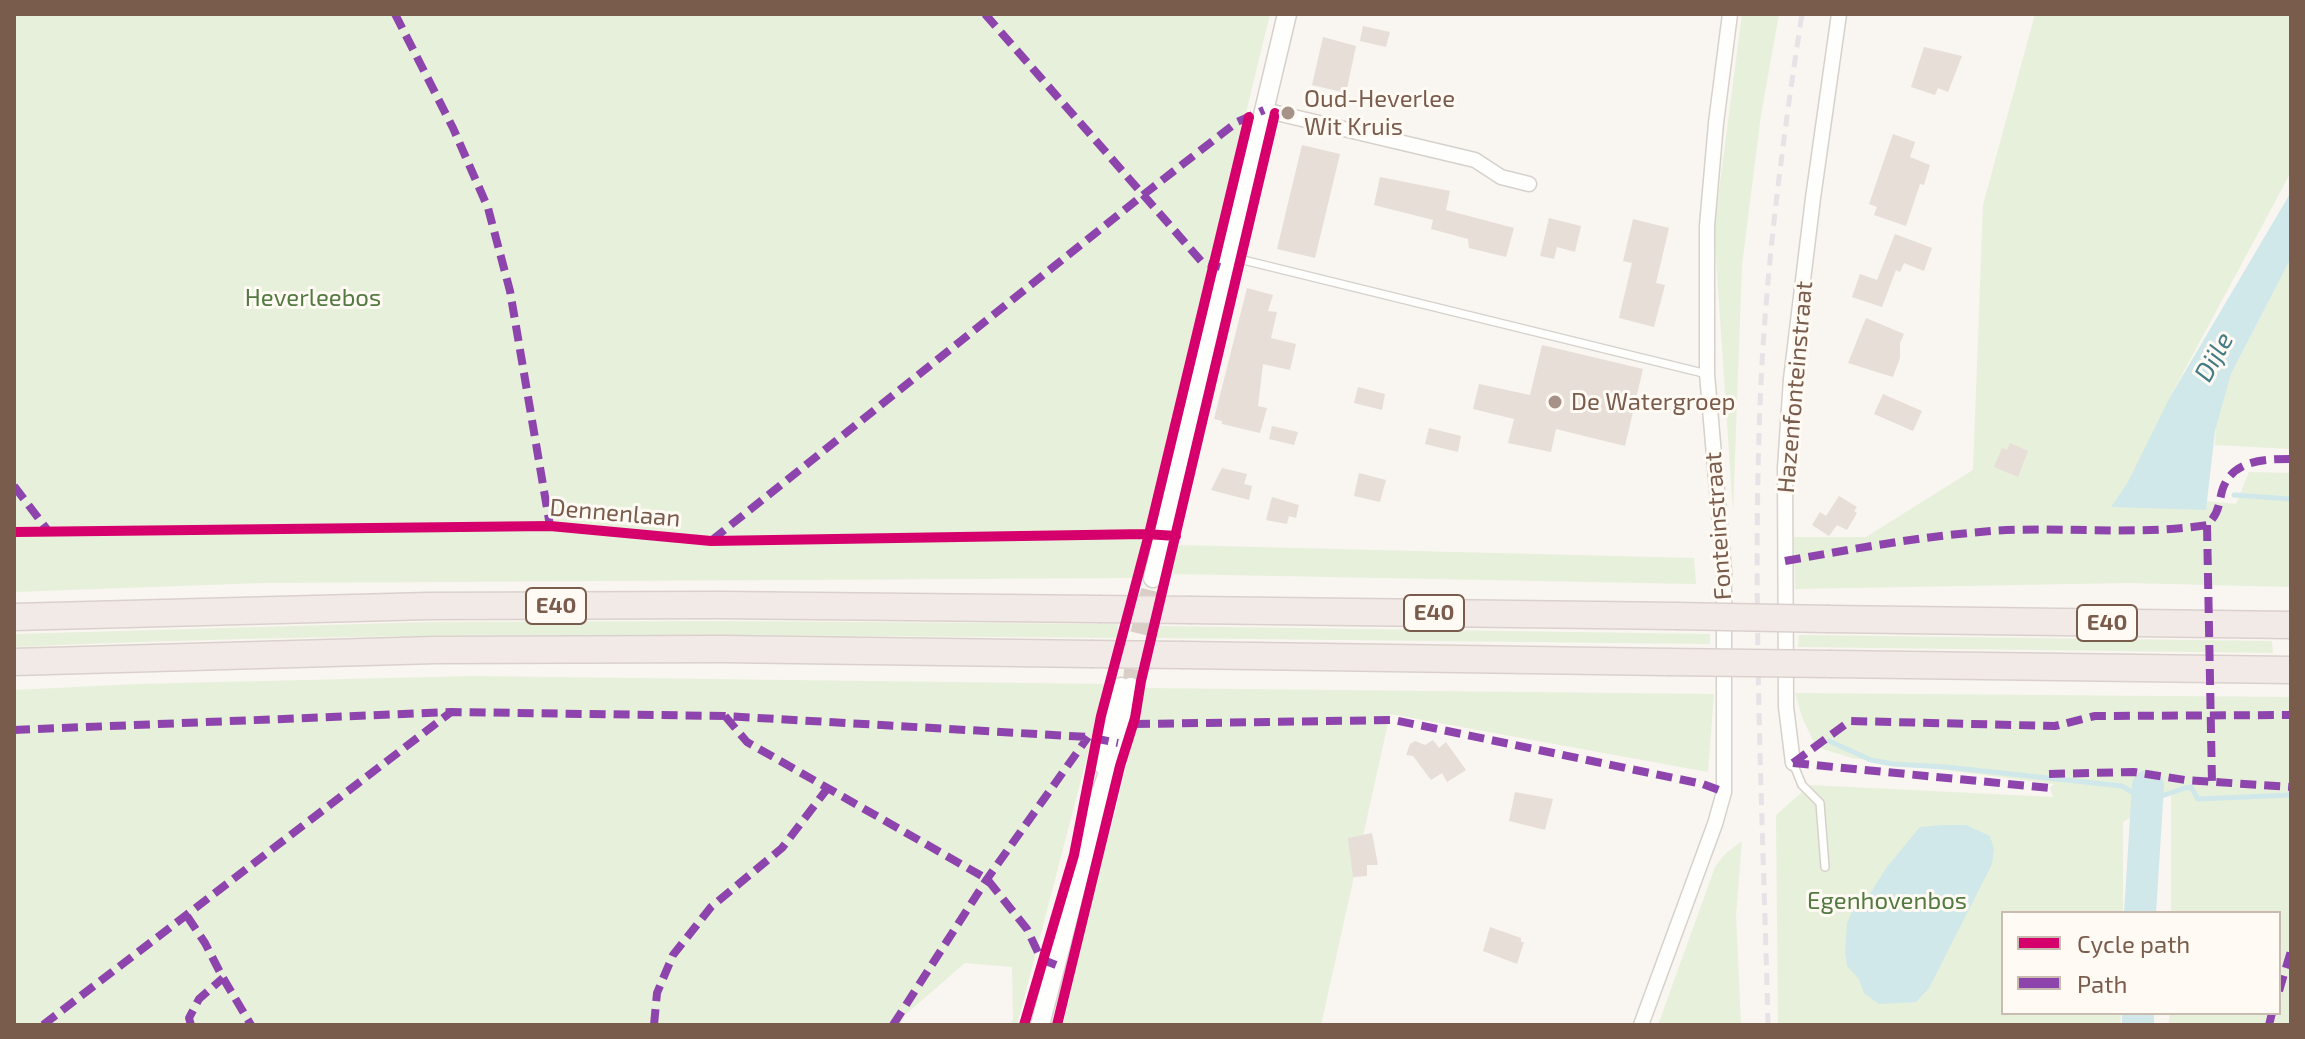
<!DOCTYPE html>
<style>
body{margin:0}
#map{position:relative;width:2305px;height:1039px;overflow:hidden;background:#f9f5f0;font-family:"Exo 2",sans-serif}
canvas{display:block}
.frame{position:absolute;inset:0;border:16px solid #7a5c4d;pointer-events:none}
.legend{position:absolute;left:2001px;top:911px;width:280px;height:104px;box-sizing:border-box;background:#fffaf3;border:2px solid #cabbb1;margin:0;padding:10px 14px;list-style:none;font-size:24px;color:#7a5c4d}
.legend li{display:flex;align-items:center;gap:16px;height:40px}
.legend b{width:40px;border:2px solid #cabbb1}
</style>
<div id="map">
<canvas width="2305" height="1039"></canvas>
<div class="frame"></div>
<ul class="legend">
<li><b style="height:10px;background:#d6006c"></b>Cycle path</li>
<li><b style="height:10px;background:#8e44ad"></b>Path</li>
</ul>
</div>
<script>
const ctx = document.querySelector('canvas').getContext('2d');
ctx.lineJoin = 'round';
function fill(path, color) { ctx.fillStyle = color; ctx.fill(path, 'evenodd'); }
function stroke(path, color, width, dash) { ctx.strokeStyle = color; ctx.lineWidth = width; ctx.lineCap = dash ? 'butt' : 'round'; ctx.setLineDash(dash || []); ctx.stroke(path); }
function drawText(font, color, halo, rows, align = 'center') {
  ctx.font = font + ' "Exo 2",sans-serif'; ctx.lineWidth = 6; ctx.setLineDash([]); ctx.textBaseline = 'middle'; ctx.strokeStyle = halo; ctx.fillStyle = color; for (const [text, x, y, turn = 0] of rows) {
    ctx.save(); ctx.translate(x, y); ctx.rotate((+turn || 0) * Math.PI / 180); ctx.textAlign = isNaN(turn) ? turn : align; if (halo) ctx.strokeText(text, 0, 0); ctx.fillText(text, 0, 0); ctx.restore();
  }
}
const green = new Path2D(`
 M14,14H1270L1133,578L263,583L14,592Z
 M1742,14H1779L1761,115L1742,265L1733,511L1714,229Z
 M2035,14H2291V172L2170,397L2135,494L2236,504L2249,472L2291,473V587L2128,583L1795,589L1794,537H1866L1973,470L1983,205Z
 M2291,258V449L2215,445L2217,401Z
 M1178,545L1694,558L1696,584L1172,574Z
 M720,621L1118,624V638C750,635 382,630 14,647L16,634L430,622Z
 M1158,626L1710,634V644L1157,638Z
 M1799,635L2272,641L2273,653L1798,647Z
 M474,676L1106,684L1017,1025H1008L1013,1020L1012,967L965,963L905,1015L900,1025H14V690L137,684Z
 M1145,688L1714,694L1708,772L1390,714L1321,1025H1063L1105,836L1110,833Z
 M1795,693L2291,697V1025H2168L2170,1013H2279V913H2171V793L2123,822V913H2003V1013H2121L2120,1025H1778L1776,815L1810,785L2053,797L2050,788L2054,784L1852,758L1816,747L1802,717Z
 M1742,841L1736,915L1741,1025H1658L1715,867L1725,854Z`);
const water = new Path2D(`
 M2291,192V258L2231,374L2215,431L2206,510L2111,507L2128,482L2170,397Z
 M1943,825H1966L1990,836L1994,849L1992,864L1929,988L1916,1002L1879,1004L1864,993L1859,979L1847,966L1845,952L1847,923L1857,901L1869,895L1887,867L1920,827Z`);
const stream = new Path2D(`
 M2234,495L2291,499
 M1829,741L1871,760L1893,764L1946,767L2122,786L2147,801L2185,788L2191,787L2198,799L2291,795`);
const river = new Path2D(`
 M2140,913L2148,786
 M2138,1025V1013`);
const building = new Path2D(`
 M1363,26L1390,32L1386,47L1360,41Z
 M1323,37L1356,46L1346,93L1312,85Z
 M1924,47L1962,56L1948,92L1938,88L1935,95L1911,87Z
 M1893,134L1915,142L1910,157L1930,165L1924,185L1920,184L1906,226L1874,215L1877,207L1869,204Z
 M1302,145L1340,154L1315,258L1277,249Z
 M1380,177L1450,191L1446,210L1514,228L1506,257L1469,248L1468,239L1431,229L1433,220L1374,205Z
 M1549,218L1581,226L1575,252L1557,247L1554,259L1540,256Z
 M1633,219L1669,228L1656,283L1665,285L1654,327L1619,318L1632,263L1623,261Z
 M1895,234L1932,248L1924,271L1904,263L1900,272L1896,270L1882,307L1852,297L1860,274L1877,280Z
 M1247,288L1273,295L1268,311L1277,312L1271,338L1296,344L1290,370L1263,364L1258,406L1267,408L1260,433L1222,424V421L1214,419Z
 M1866,318L1904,334L1900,343V358L1893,377L1848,363Z
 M1542,345L1643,369L1625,446L1556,429L1551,452L1508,443L1514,419L1473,409L1479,384L1530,395Z
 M1358,387L1385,394L1382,410L1354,403Z
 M1883,394L1922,411L1913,431L1874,414Z
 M1272,426L1298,432L1294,445L1269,439Z
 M1429,428L1461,436L1458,452L1425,444Z
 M2010,443L2028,451L2018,477L1994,467L2002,448L2007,450Z
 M1222,468L1247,474L1244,484L1252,486L1249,500L1211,490Z
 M1359,473L1386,480L1380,502L1354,496Z
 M1839,496L1857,507L1854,511L1857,513L1847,530L1837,525L1829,536L1812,525L1820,512L1826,516Z
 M1272,497L1299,505L1296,518L1289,516L1287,524L1266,520Z
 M1433,740L1439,748L1446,742L1466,770L1447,782L1442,773L1431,780L1413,756L1406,755L1410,744L1415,741L1425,745Z
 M1515,792L1553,799L1545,830L1509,821Z
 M1372,833L1378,865H1367V876L1353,877L1348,838Z
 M1490,927L1521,938V942H1524L1517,964L1483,951Z`);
const tertiaryTunnel = new Path2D(`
 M1131,687L1136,648L1153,578`);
const service = new Path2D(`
 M1231,257L1707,374
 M1793,763L1802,785L1820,803L1825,867`);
const minor = new Path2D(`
 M1264,110L1475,160L1501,177L1529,184
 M1793,763L1786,707L1785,468L1791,379L1813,198L1839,14
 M1641,1025L1715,824L1724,792V571L1707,374V226L1716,123L1730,14`);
const tertiary = new Path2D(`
 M1153,578L1287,14
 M1103,765L1110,718L1121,687
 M1040,1025L1100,796L1118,743L1131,687`);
const motorway = new Path2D(`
 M1191,610L1676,616
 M14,617L429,606L719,605L1098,609
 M1829,619L2291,625
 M1184,655L1668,662
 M14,662L435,650L722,649L1091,654
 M1832,664L2291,670`);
const rail = new Path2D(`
 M1768,1025C1763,819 1752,612 1760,406C1765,274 1782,144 1802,14`);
const motorwayBridge = new Path2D(`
 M1098,609L1191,610
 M1676,616L1829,619
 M1091,654L1184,655
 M1668,662L1832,664`);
const quiet = new Path2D(`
 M395,14L453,128L488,208L510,291L550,526
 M985,14L1202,262L1220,267
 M14,486L49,532
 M2207,525L2212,783
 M712,540L1143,195L1237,122L1264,110
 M1785,561C1853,549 1923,536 1992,531C2063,526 2136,536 2207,525C2219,513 2218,507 2222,491C2231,460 2264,459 2291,459
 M725,716L747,742L987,879L1027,929L1041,959L1056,965
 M1134,724L1394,720L1703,784L1724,792
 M14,730L451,712L725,716L1088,737L1118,743
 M1793,763L1850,721L2055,726L2095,716L2291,715
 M1793,763L2050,788
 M2049,774L2134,772L2185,780L2291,787
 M187,916L205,943L223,978L251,1025
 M2279,991L2291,951
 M43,1025L451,712
 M191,1025L189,1018L199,999L223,978
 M654,1025L657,993L673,955L711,907L782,848L827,789
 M893,1025L987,879L1088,737
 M2269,1025L2272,1013`);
const cycleway = new Path2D(`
 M14,532L550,526L711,541L1146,534L1176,536
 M1024,1025L1074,855L1101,716L1149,534L1249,117
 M1057,1025L1120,766L1135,718L1141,681L1275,113`);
const markers = [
 [1288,113,8,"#a69286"],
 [1555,402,8,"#a69286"]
];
const shields = [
 [556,606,60],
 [1434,613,60],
 [2107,623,60]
];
const shieldNames = [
 ["E40",556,606],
 ["E40",1434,613],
 ["E40",2107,623]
];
const poiNames = [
 ["Oud-Heverlee",1304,99],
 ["Wit Kruis",1304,127],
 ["De Watergroep",1571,402]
];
const parkNames = [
 ["Heverleebos",313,298],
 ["Egenhovenbos",1887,901]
];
const streetNames = [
 ["Hazenfonteinstraat",1795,387,-85],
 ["Dennenlaan",615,513,5],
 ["Fonteinstraat",1718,526,-94]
];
const waterNames = [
 ["Dijle",2214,357,-61]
];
fill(green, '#e7f0db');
fill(water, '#d0e8ea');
stroke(stream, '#d0e8ea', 5);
stroke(river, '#d0e8ea', 32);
fill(building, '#e6ded7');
stroke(tertiaryTunnel, '#d9cfc7', 18, [18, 9]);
stroke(service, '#d7d1cb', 10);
stroke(minor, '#d7d1cb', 17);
stroke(tertiary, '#d7d1cb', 21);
stroke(motorway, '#dad1cc', 29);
stroke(service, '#fefefd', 7);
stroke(minor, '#fefefd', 14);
stroke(tertiary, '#fefefd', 18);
stroke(motorway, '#f2eae7', 26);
stroke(rail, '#e6e3e7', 5, [12, 8]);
stroke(motorwayBridge, '#dad1cc', 29, []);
stroke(motorwayBridge, '#f2eae7', 26);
stroke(quiet, '#8e44ad', 8, [16, 8]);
stroke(cycleway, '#d6006c', 10);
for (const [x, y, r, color] of markers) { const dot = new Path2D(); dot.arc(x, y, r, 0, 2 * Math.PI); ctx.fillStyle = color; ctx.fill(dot); stroke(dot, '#fffaf3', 3); }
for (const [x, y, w] of shields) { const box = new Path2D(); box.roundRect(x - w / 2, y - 18, w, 36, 6); ctx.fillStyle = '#fffaf3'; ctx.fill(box); stroke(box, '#7a5c4d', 2); }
drawText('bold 22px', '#7a5c4d', null, shieldNames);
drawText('24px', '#7a5c4d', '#fffaf3', poiNames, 'left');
drawText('24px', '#537a41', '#fffaf3', parkNames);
drawText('24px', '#7a5c4d', '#fffaf3', streetNames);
drawText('italic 26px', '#437c86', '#fffaf3', waterNames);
</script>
